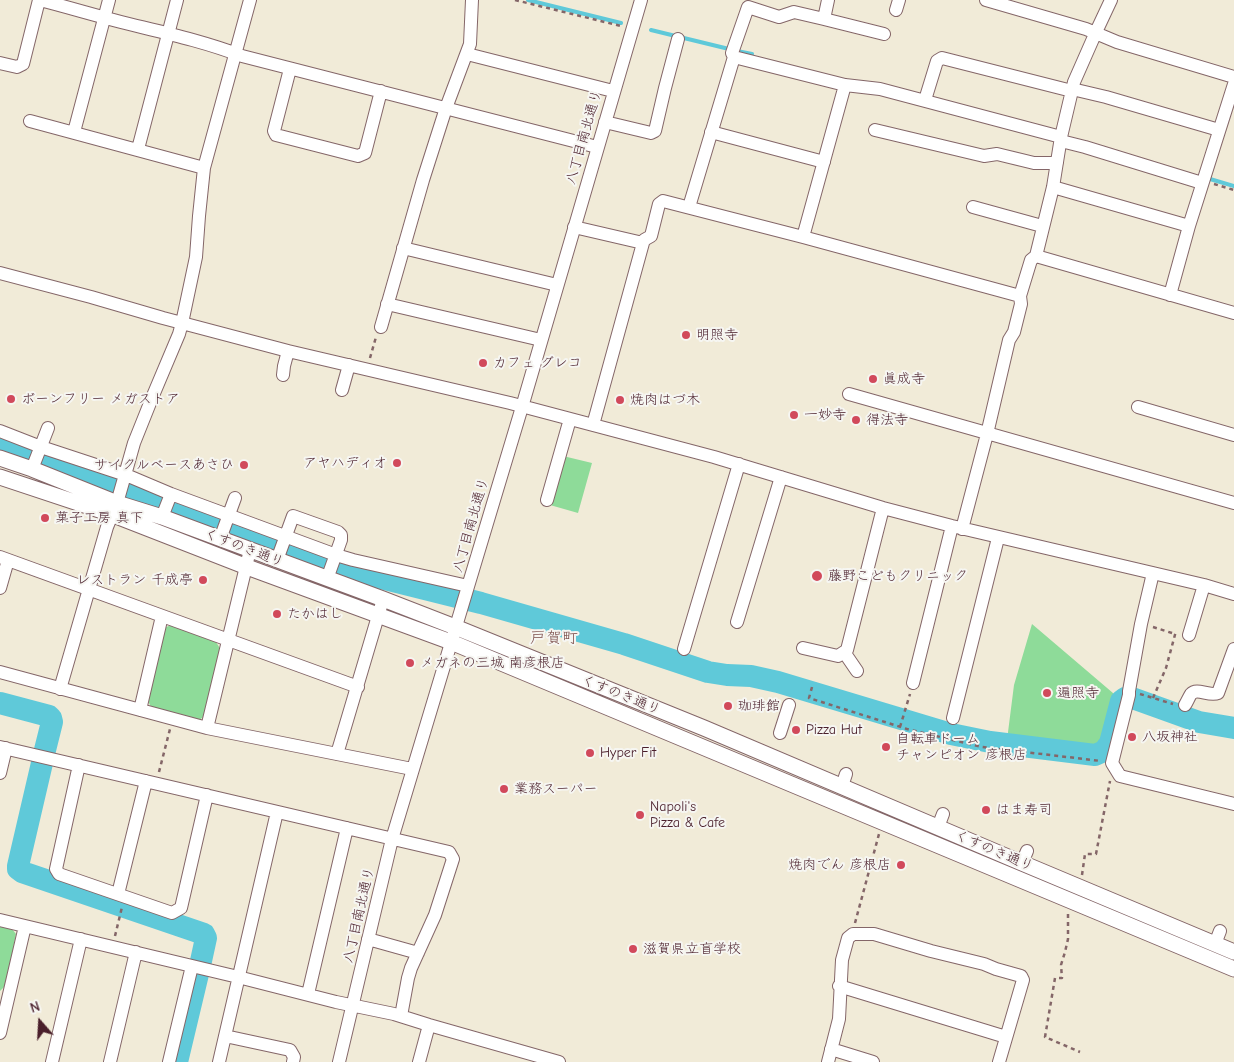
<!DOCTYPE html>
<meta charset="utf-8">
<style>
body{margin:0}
#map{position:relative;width:1234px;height:1062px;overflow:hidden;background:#f1ebd8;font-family:"Comic Neue",sans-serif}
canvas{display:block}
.north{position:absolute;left:15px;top:997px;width:50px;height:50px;-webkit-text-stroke:4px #f6f6f2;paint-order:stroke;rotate:341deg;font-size:14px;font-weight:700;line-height:20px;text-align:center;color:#4a1f2b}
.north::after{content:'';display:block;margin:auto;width:18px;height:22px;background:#4a1f2b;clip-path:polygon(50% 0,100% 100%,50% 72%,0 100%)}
</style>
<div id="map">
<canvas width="1234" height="1062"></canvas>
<div class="north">N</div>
</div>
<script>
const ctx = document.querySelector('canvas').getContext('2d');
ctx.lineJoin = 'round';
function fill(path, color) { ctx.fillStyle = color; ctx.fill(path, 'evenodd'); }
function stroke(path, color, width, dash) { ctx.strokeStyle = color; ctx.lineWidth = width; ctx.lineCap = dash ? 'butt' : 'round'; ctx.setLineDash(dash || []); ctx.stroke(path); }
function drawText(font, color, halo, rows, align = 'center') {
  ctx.font = font + ' "Comic Neue","Klee One",sans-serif'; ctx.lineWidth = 4; ctx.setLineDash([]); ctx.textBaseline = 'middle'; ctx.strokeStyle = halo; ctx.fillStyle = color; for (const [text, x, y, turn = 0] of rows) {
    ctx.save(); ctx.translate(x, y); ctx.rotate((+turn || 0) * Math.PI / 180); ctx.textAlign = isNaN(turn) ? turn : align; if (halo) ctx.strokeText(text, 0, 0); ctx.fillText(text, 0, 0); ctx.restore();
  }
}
const green = new Path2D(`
 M563,456L592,463L578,513L550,505Z
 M1032,624L1120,699L1114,703L1107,744L1102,748L1096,750L1007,740L1014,685Z
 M171,625L216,642L221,650L205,716L199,720L151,707L147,699L164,628Z
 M0,926L12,929L16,934L6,985L0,991Z`);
const stream = new Path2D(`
 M528,0L621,23
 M651,30L729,49
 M737,51L752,54
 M1210,179L1234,186`);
const river = new Path2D(`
 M0,440L353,571L481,603L624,644L708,672L727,675L751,676L778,682L951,734L990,742L1095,755L1104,751L1110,743L1121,701L1125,698L1135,699L1199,722L1234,728
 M0,703L49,716L51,718L52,722L45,750
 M42,763L18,866V869L22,872L204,934L206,938L201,961
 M177,1062L198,974`);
const path = new Path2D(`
 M515,0L621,26
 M1214,184L1234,190
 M370,358L376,337
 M1153,627L1175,634
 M812,687L809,698L907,729L982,747L1101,761
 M1140,694L1173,704
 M1153,698L1166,668L1176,631
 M900,727L910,694
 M159,772L170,729
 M1082,875L1085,854H1096L1110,781
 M1068,914V939L1065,952L1061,965L1062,978H1055L1045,1037L1080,1052
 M855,923L879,834
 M115,936L122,907`);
const minor = new Path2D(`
 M40,0C67,7 94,15 121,22C161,32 203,41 242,56L597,147
 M828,0L824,19L884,34
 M986,0L1086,29L1117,42L1234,77
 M896,10L899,0
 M467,54L613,91
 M734,57L845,85L880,89L1061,137
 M0,63L17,67L23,64L39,0
 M290,69L274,131L276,135L358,156L365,153L381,91
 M1072,89L1106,97L1219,130
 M925,100L937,61L942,58L1072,91
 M30,121L204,168
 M605,122L651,133L655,131L665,88L678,39
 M875,130L984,156L997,154L1034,163H1057
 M74,132L109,0
 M711,132L824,162
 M1061,141L1085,147L1202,183
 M138,149L177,0
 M1053,187L1189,226
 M689,207L734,57L732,53L748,7L779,17L794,12L824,19
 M973,207L1042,226
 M574,227L643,243
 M803,237L845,85
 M403,248L557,285
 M1036,256L1234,313
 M0,273L91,297L163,318L288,351L510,403L714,457L883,508L952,526L1204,585L1234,594
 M1170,295L1189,226L1234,84
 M387,304L541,340
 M381,327L423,180L446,108L470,44L472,0
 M283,375L284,366L288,351
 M342,390L349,365
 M849,394L1234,503
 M1138,407L1234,435
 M593,425L643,243L644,240L651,236L659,204L663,201L803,237L1020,296
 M0,431L41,447L126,475L171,494L336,555L353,560L468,586
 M32,469L48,428
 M547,500L570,419
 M162,517L171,494
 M962,529L987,434L1009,340L1014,332L1021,304L1020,296L1031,260L1036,256L1053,187L1061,137L1074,82L1096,32L1111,0
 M220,539L235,498
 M0,557L358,687
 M277,560L293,516L338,532L341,535V540L327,579
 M1153,573L1141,624L1129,691V695L1112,763L1120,776L1234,804
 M0,588L8,560
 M737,622L781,477
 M1189,635L1204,585
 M803,648L838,656L847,650L883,508
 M684,649L739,464
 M844,652L857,671
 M0,672L207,728L412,769
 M913,683L952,526
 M60,689L107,527L117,503L134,443L152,398L179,334L182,323L196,257L199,216L204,168L250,0
 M1185,705C1187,702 1189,697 1191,694C1197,687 1209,697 1218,693L1234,649
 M140,710L162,616
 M953,718L998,538
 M207,728L250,550
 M780,733L789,705
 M0,747L449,852L453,859L435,915L411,968L408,978L401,1016
 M337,754L381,606
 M79,765L56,869L59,874L172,913L181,908L207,795
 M0,773L6,748
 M842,786L846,774
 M938,827L943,814
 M1022,863L1027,851
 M118,894L146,781
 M0,920L238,977L336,1002L394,1014L429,1025L559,1062
 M368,939L418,953
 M1215,944L1220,931
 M839,986L1006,1037
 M308,994L347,828
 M0,1033L25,926
 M225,1036L290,1050L294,1057L293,1062
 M831,1049L873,1062
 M52,1062L81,939
 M110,1062L136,952
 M169,1062L192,966
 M219,1062L277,812
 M339,1062L392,839L522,407L641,0
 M419,1062L429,1025
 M828,1062L839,1019L842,960L848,938L853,934H874L931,951L984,964L996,969L1021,976L1023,980L999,1062`);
const major = new Path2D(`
 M0,458L32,469L117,503L162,517L383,599L455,627L704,728L1022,863L1234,952
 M0,477L111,514L247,567L451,642L1234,969`);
const markers = [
 [686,335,5,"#d1495b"],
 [483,363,5,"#d1495b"],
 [873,379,5,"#d1495b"],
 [11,399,5,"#d1495b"],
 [620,400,5,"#d1495b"],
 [794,415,5,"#d1495b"],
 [856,420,5,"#d1495b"],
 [397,463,5,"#d1495b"],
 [244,465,5,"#d1495b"],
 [45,518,5,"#d1495b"],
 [817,576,6,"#d1495b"],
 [203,580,5,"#d1495b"],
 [277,614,5,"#d1495b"],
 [410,663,5,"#d1495b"],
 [1047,693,5,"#d1495b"],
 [728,706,5,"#d1495b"],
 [796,730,5,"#d1495b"],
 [1132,737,5,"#d1495b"],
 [886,747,5,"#d1495b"],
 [590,753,5,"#d1495b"],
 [504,789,5,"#d1495b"],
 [986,810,5,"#d1495b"],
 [640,815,5,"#d1495b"],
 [901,865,5,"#d1495b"],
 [633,949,5,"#d1495b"]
];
const streetNames = [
 ["八丁目南北通り",584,137,-74],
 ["八丁目南北通り",471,525,-74],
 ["くすのき通り",244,548,21],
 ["くすのき通り",621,695,22],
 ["くすのき通り",994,851,23],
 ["八丁目南北通り",359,915,-77]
];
const poiNames = [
 ["明照寺",696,335],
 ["カフェ グレコ",493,363],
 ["眞成寺",883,379],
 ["ボーンフリー メガストア",21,399],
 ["焼肉はづ木",630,400],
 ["一妙寺",804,415],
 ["得法寺",866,420],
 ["アヤハディオ",387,463,"right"],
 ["サイクルベースあさひ",234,465,"right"],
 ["菓子工房 真下",55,518],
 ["藤野こどもクリニック",828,576],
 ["レストラン 千成亭",193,580,"right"],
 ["たかはし",287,614],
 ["メガネの三城 南彦根店",420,663],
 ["遍照寺",1057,693],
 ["珈琲館",738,706],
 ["Pizza Hut",806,730],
 ["八坂神社",1142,737],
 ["自転車ドーム",896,739],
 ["チャンピオン 彦根店",896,755],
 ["Hyper Fit",600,753],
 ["業務スーパー",514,789],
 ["Napoli's",650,807],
 ["Pizza & Cafe",650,823],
 ["はま寿司",996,810],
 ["焼肉でん 彦根店",891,865,"right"],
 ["滋賀県立盲学校",643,949]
];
const quarterNames = [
 ["戸賀町",554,638]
];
fill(green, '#8edb99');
stroke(stream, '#5fc9d9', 4);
stroke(river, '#5fc9d9', 22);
stroke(minor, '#846668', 14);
stroke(major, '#846668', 17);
stroke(path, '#846668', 2.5, [4, 4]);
stroke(minor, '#fff', 12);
stroke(major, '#fff', 15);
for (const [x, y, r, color] of markers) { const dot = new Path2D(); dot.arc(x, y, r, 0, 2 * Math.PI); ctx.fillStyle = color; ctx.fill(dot); stroke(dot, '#f6f6f2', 2); }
drawText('14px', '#4a1f2b', '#f6f6f2', streetNames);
drawText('14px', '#4a1f2b', '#f6f6f2', poiNames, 'left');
drawText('16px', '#7e514e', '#f6f6f2', quarterNames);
</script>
